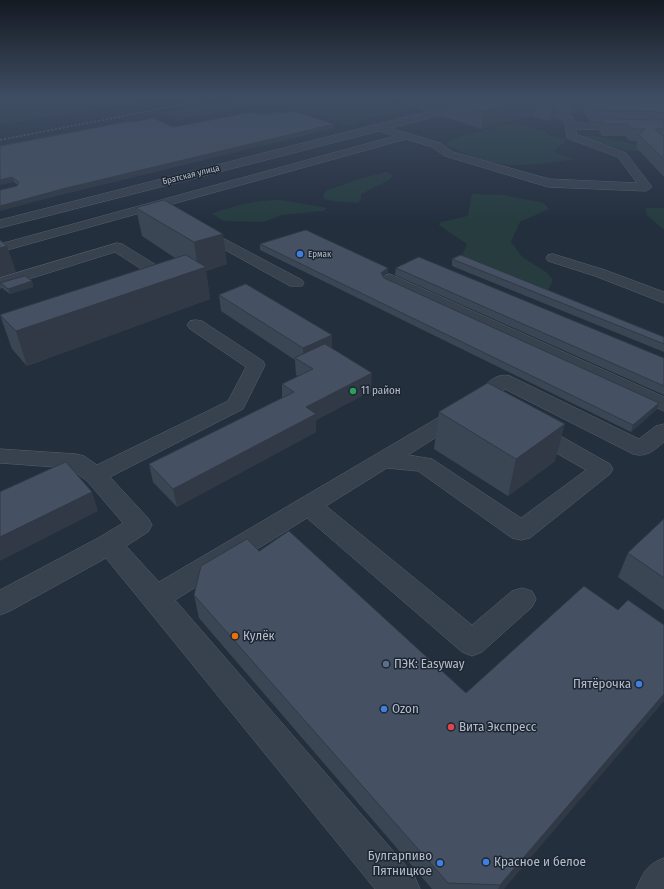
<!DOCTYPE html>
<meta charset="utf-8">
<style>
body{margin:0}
canvas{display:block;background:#242f3e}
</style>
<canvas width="664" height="889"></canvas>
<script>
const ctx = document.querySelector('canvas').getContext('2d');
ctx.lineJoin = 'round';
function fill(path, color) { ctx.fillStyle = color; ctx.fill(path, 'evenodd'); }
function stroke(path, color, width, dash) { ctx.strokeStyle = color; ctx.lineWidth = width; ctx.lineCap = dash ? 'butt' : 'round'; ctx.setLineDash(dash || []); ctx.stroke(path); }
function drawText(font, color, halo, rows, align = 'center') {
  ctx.font = font + ' "Fira Sans Condensed",sans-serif'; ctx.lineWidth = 3; ctx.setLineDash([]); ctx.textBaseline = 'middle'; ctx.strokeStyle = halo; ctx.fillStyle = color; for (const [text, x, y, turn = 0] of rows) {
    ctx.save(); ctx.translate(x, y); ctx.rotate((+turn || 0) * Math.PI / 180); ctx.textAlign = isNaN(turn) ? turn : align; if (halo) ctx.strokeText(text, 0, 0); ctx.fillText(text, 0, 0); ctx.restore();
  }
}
const green = new Path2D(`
 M0,98H160L0,125Z
 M237,98H404L394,101L417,109L362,120L348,127L338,121L268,102L177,121L161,112Z
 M515,123L545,131L548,135L567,140L553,152L575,159C552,162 525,167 501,164C482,161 463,153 446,145L449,140L506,124Z
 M579,136H596L638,145L645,152L625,150Z
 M386,172L393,175L389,180L361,194V199L358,203L332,201L323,199L324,193L328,190L360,179Z
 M472,194L502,195L544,203L549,209L520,222L511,242L522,257L546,272L553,280L545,297L457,267L467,244L439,225L441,222L468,216Z
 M279,200L327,208L323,211L281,215L264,222L224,221L212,214C234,205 254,201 279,200Z
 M645,208H664V230L647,215Z`);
const minor = new Path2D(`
 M502,98H526L522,101L473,107L390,128L440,143L453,152L549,179L637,183L618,157L567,138L565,121L523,105L527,102L573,117L575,123L664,125V131L576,129V134L626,153L652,187L646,191L548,187L445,156L432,147L406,139L0,252V244L395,136L379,131L0,228V220L378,124L473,101Z
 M198,225L302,280L304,283L302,286H290L193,232L191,229L193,226Z
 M117,243L122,244L174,276L176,279L168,285H156L154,282L157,279L115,252L0,288V278Z
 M553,254L605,270L664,292V303L595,276L548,261L546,258L548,255Z
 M390,274L664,397V411L384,282L382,279L384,276Z
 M196,320L202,321L263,361L265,365L243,409L110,477L148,518L152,525L148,532L126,546L159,582L475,396C485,386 494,372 510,376L639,439L656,426L664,424V442C654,450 647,458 633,454L505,389L489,404L408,455L432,459L521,518L586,470L525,435L522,430L525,425L533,423L541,425L610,464L613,469L610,474L530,538L521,540L512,538L418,471L387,468L326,506L472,625L512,591L522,588L532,591L536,599L532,607L482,652L472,656L462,652L307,518L175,600L414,875L420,889H375L106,558L10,611L0,615V590L100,537L123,523L87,481L70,468L0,463V449L76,454L84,456L97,465L228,401L246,367L190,329L187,325L190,321Z
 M664,858V889H636C644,872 646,865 664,858Z`);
const rail = new Path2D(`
 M0,140L216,98`);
const wall = new Path2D(`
 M406,98H664V177L636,147L637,141H630L625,136H602L599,131L601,122H591L583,111L571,115L557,110L555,119L550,121L533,117H523L481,129L442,116L443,107L425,111L406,104Z
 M262,115L334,128L68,193L17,186L18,185L14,182L0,146L133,122L173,127Z
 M164,200L227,264L206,271L210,299L27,366L12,349L0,315L175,258L142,236L136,208Z
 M260,244L388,273L383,277L384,278L659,403L657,409L631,432L260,250Z
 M452,259L664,337V352L452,266Z
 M396,268L664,358V395L395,275Z
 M32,281L33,287L10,294L3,289L1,283Z
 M219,295L332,335V349L371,391L316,420V432L177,507L153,482L149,464L282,398V384L298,376L296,375L295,360L221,311Z
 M439,412L555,461L508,496L434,449Z
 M664,519V610L618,577L628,553Z
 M194,595L504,889H432L199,618Z`);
const shadedWall = new Path2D(`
 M435,98H503H444L443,107L425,111L426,100Z
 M526,99H537L533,117H523L481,129L484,111Z
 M585,100L583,111L571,115L573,103Z
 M559,101L555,119L550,121L553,103Z
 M334,124V128L68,193L0,211V206L66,188Z
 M12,177L14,182L0,185V180Z
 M223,234L227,264L206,271L210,299L27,366L16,331L198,269L194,242Z
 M7,246L16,272L0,277V248Z
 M388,268V273L381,278V273Z
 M32,281L33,287L10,294L8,289Z
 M332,335V352L304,363L303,348Z
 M372,373L371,391L316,420V432L177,507L173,489L306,407Z
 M659,403L657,409L631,432L633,425Z
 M565,424L555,461L508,496L516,459Z
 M92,492L98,511L0,561V537Z
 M664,694V701L504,889H498L500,885Z`);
const building = new Path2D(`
 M420,98H435L426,100Z
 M444,98H548L559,101L553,103L537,99H526L484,111Z
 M556,98H664V112L594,110L585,100L573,103Z
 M294,111L334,124L66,188L0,206V190L17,186L19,182L12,177L0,180V146L130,121L133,122L153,118L173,127L252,112L262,115L277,112L283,113Z
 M601,119L664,120V129H655L664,137V159L639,135L645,129H633L628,124H605Z
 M164,200L223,234L194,242L136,208Z
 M306,230L388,268L381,273L384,278L659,403L633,425L260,244Z
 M0,240L7,246L0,248Z
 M186,255L206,267L16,331L0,315Z
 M461,255L664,337V344L452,259Z
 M419,257L664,358V386L396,268Z
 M25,276L32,281L8,289L1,283Z
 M246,284L332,335L303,348L219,295Z
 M325,344L372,373L306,407L316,414L173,489L149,464L294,392L282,384L313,369L295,358Z
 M488,383L565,424L516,459L439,412Z
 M66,462L92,492L0,537V492Z
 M664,519V578L628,553Z
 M289,531L466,693L584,586L618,610L628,600L664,625V694L500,885L448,883L194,595L201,566L247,539L259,551Z`);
const markers = [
 [300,254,4,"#3f7fe0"],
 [353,391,4,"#2e9e5b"],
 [235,636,4,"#e8710a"],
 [386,664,4,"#5c6f8a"],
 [639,684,4,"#3f7fe0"],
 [384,709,4,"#3f7fe0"],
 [451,727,4,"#e0444e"],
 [486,862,4,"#3f7fe0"],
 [440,863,4,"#3f7fe0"]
];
const farStreetnames = [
 ["Братская улица",191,175,-14]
];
const farPoinames = [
 ["Ермак",308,254]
];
const poiNames = [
 ["11 район",361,391]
];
const nearPoinames = [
 ["Кулёк",243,636],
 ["ПЭК: Easyway",394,664],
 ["Пятёрочка",631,684,"right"],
 ["Ozon",392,709],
 ["Вита Экспресс",459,727],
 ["Булгарпиво",432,856,"right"],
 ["Пятницкое",432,871,"right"],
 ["Красное и белое",494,862]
];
fill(green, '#263c3f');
stroke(minor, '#565f6c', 1);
fill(minor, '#38414e');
stroke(rail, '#5a6575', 1.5, [2, 2]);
fill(wall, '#3b4654');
fill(shadedWall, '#303945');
fill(building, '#455162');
stroke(building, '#303945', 1);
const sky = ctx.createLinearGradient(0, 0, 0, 222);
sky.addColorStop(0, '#141a22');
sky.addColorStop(0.44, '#3f4d63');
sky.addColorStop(1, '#3f4d6300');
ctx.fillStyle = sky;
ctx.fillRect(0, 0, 664, 222);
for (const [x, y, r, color] of markers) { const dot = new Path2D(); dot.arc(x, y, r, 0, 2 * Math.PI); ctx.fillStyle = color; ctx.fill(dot); stroke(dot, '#1d2633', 1.5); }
drawText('9px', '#b4bcc9', '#1d2633', farStreetnames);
drawText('9px', '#b4bcc9', '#1d2633', farPoinames, 'left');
drawText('11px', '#b4bcc9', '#1d2633', poiNames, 'left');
drawText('13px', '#b4bcc9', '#1d2633', nearPoinames, 'left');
</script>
